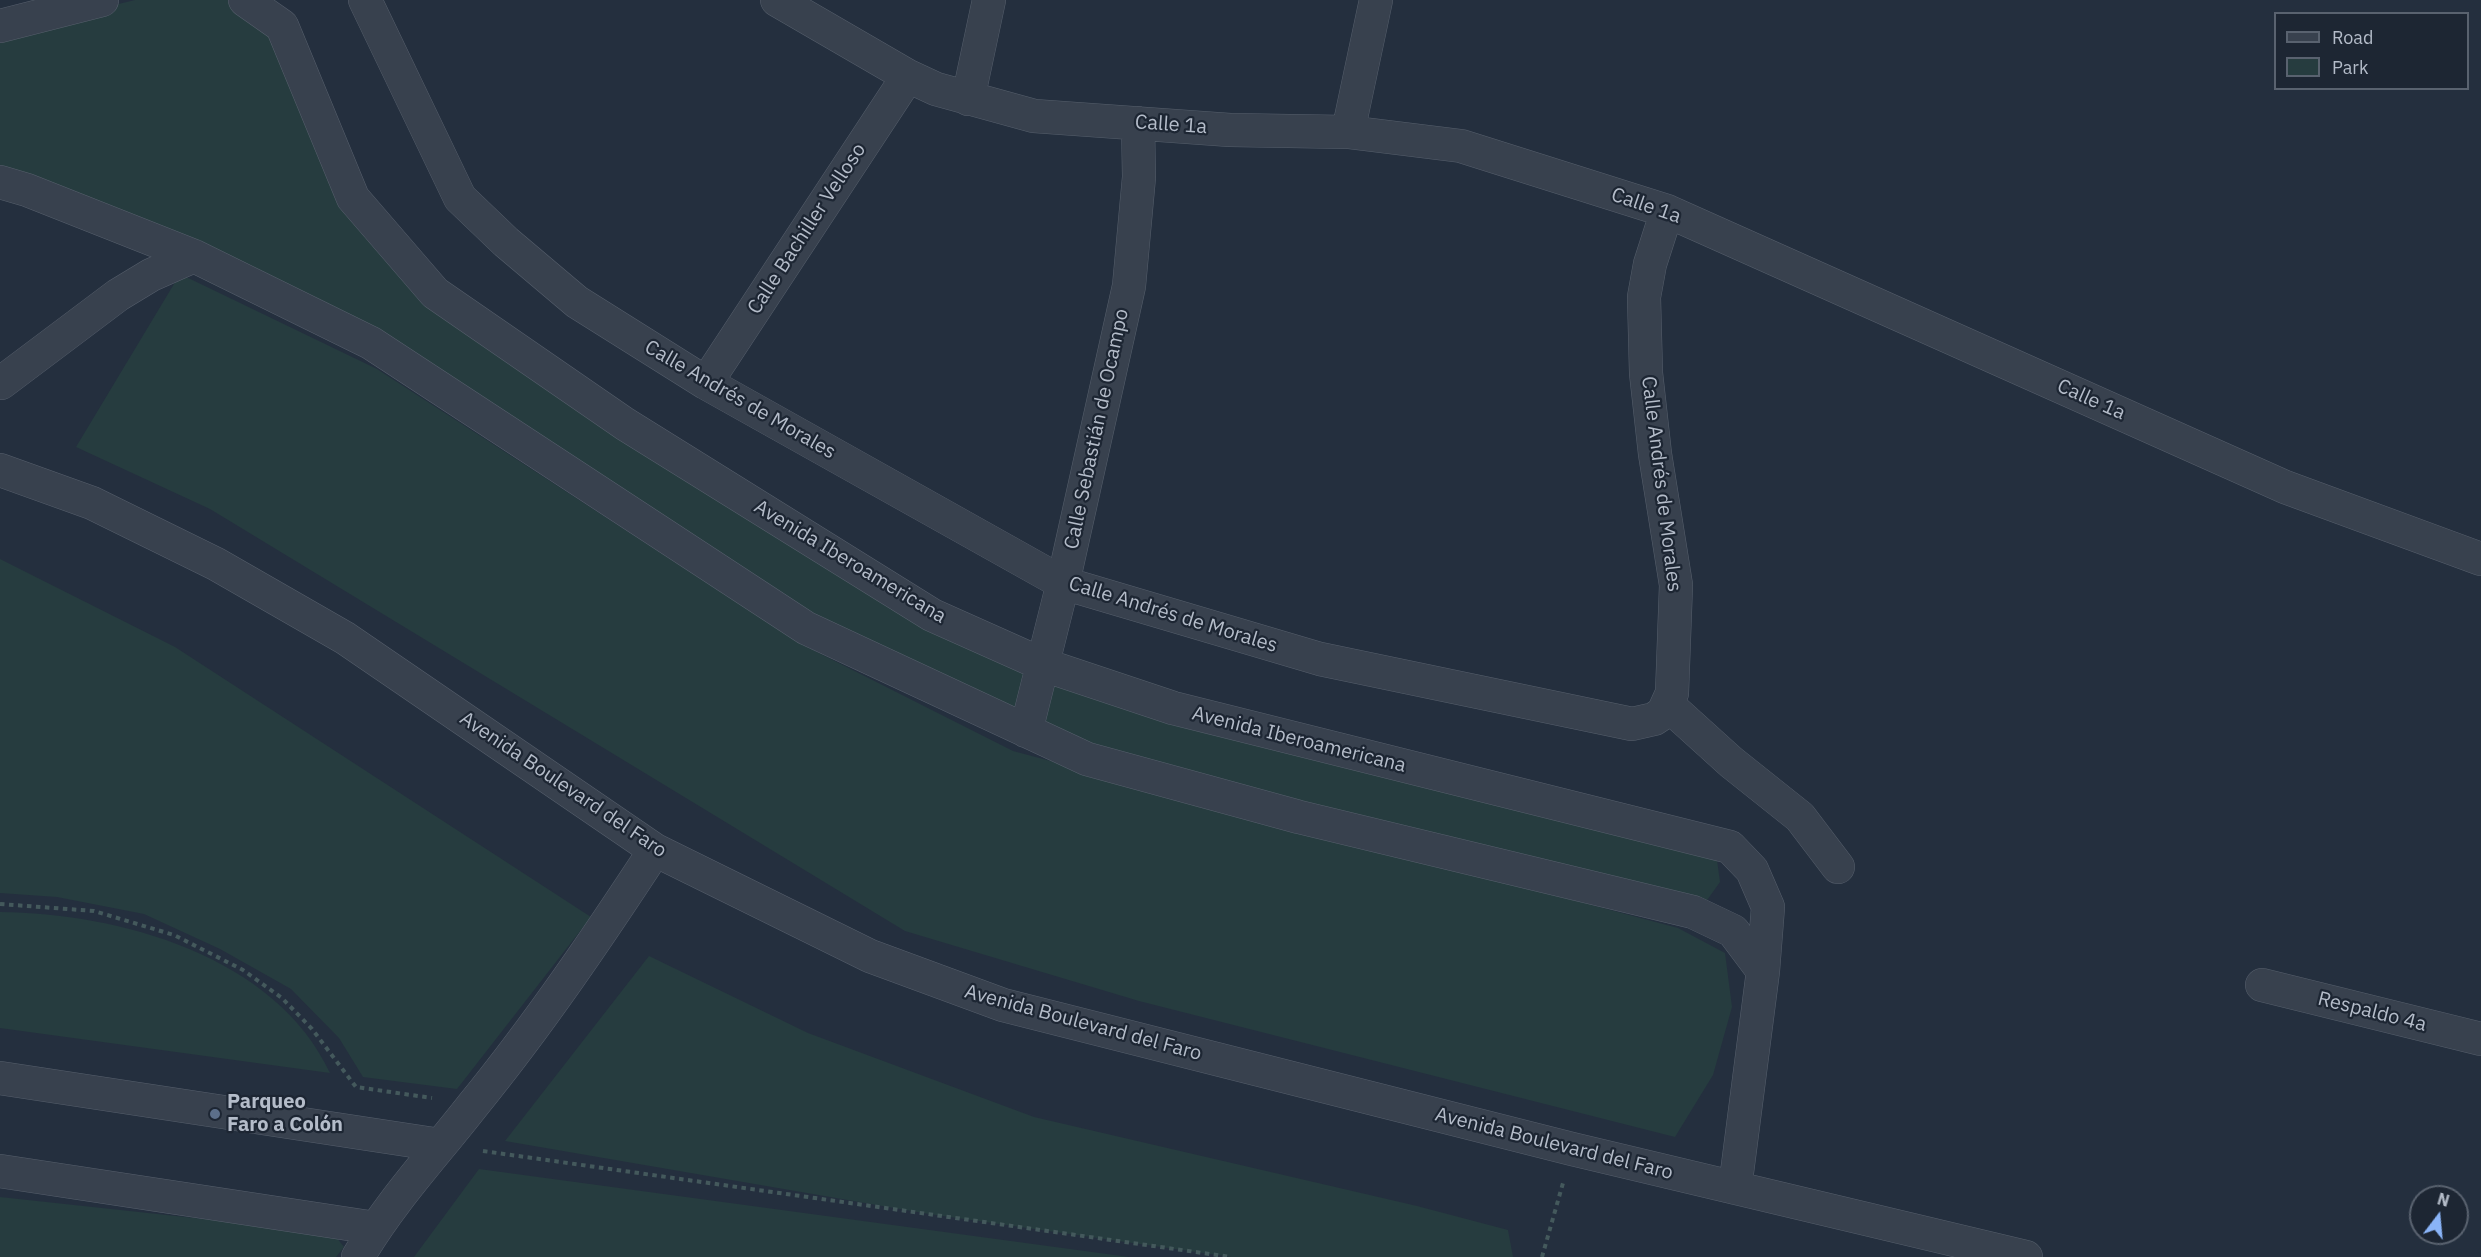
<!DOCTYPE html>
<meta charset="utf-8">
<style>
body{margin:0}
#map{position:relative;width:2481px;height:1257px;overflow:hidden;background:#242f3e;font-family:"IBM Plex Sans",sans-serif}
canvas{display:block}
.legend{position:absolute;left:2274px;top:12px;width:195px;height:78px;box-sizing:border-box;background:#1d2633;border:2px solid #59626f;margin:0;padding:8px 10px;list-style:none;font-size:18px;color:#b4bcc9}
.legend li{display:flex;align-items:center;gap:12px;height:30px}
.legend b{width:30px;border:2px solid #59626f}
.north{position:absolute;left:2409px;top:1185px;width:60px;height:60px;box-sizing:border-box;background:#1d2633;border:2px solid #59626f;border-radius:50%;rotate:16deg;font-size:16px;font-weight:700;line-height:24px;text-align:center;color:#b4bcc9}
.north::after{content:'';display:block;margin:auto;width:21px;height:27px;background:#8ab4f8;clip-path:polygon(50% 0,100% 100%,50% 72%,0 100%)}
</style>
<div id="map">
<canvas width="2481" height="1257"></canvas>
<ul class="legend">
<li><b style="height:8px;background:#38414e"></b>Road</li>
<li><b style="height:16px;background:#263c3f"></b>Park</li>
</ul>
<div class="north">N</div>
</div>
<script>
const ctx = document.querySelector('canvas').getContext('2d');
ctx.lineJoin = 'round';
function fill(path, color) { ctx.fillStyle = color; ctx.fill(path, 'evenodd'); }
function stroke(path, color, width, dash) { ctx.strokeStyle = color; ctx.lineWidth = width; ctx.lineCap = dash ? 'butt' : 'round'; ctx.setLineDash(dash || []); ctx.stroke(path); }
function drawText(font, color, halo, rows, align = 'center') {
  ctx.font = font + ' "IBM Plex Sans",sans-serif'; ctx.lineWidth = 4.5; ctx.setLineDash([]); ctx.textBaseline = 'middle'; ctx.strokeStyle = halo; ctx.fillStyle = color; for (const [text, x, y, turn = 0] of rows) {
    ctx.save(); ctx.translate(x, y); ctx.rotate((+turn || 0) * Math.PI / 180); ctx.textAlign = isNaN(turn) ? turn : align; if (halo) ctx.strokeText(text, 0, 0); ctx.fillText(text, 0, 0); ctx.restore();
  }
}
const green = new Path2D(`
 M135,0H230L278,37L318,131L440,309L929,622L1717,860L1720,882L1705,903L1084,750L788,603L370,332L0,175V33Z
 M180,274L377,369L803,645L1013,751L1678,928L1725,953L1732,1007L1713,1075L1675,1137L1139,1001L905,931L210,509L76,447Z
 M0,559L175,647L591,917L457,1089L363,1077L339,1038L291,989L220,949L144,914L57,897L0,893Z
 M0,912C119,913 276,956 330,1073L0,1028Z
 M649,956L808,1033L1034,1117L1417,1206L1508,1230L1513,1257H1231L929,1214L505,1141Z
 M479,1169L1129,1257H414Z
 M0,1197L333,1233L344,1247L336,1257H0Z`);
const path = new Path2D(`
 M0,904L94,911L174,935L243,970L282,998L312,1029L356,1087L432,1098
 M483,1151L1231,1257
 M1542,1257L1563,1183`);
const minor = new Path2D(`
 M245,0L282,26L353,198L435,293L625,424L932,615L1044,665L1173,708L1730,847L1752,870L1768,907L1763,971L1735,1188
 M365,0L460,198L506,242L577,302L706,383L1063,583L1320,659L1632,724L1654,719L1663,713L1672,693L1676,585L1655,454L1646,373L1644,297L1650,264L1667,211
 M777,0L908,76L936,89L1034,116L1230,130L1348,132L1461,146L1667,211L2285,487L2481,559
 M0,26L102,0
 M968,99L989,0
 M1348,132L1376,0
 M0,182L27,190L194,256L371,343L806,628L1087,759L1299,817L1693,912L1733,931L1763,971
 M1,383L118,295L151,275L194,256
 M706,383L908,76
 M0,470L92,503L216,564L345,638L655,850L870,956L1003,1005L1572,1149L2026,1257
 M1668,705L1731,762L1800,817L1838,867
 M1026,731L1063,583L1129,286L1139,177L1138,123
 M2262,985L2481,1039
 M0,1078L440,1145
 M0,1171L375,1228
 M358,1257C390,1202 434,1155 473,1105C539,1024 598,937 655,850`);
const markers = [
 [215,1114,6,"#5c6f8a"]
];
const streetNames = [
 ["Calle 1a",1171,125,4],
 ["Calle 1a",1646,206,19],
 ["Calle Bachiller Velloso",807,229,-57],
 ["Calle Andrés de Morales",740,400,30],
 ["Calle 1a",2091,400,24],
 ["Calle Sebastián de Ocampo",1097,429,-78],
 ["Calle Andrés de Morales",1661,484,83],
 ["Avenida Iberoamericana",850,562,31],
 ["Calle Andrés de Morales",1173,615,17],
 ["Avenida Iberoamericana",1299,740,14],
 ["Avenida Boulevard del Faro",563,785,34],
 ["Respaldo 4a",2372,1012,14],
 ["Avenida Boulevard del Faro",1083,1023,15],
 ["Avenida Boulevard del Faro",1554,1144,14]
];
const poiNames = [
 ["Parqueo",227,1102],
 ["Faro a Colón",227,1125]
];
fill(green, '#263c3f');
stroke(minor, '#565f6c', 34);
stroke(path, '#44595c', 4, [4.5, 4.5]);
stroke(minor, '#38414e', 33);
for (const [x, y, r, color] of markers) { const dot = new Path2D(); dot.arc(x, y, r, 0, 2 * Math.PI); ctx.fillStyle = color; ctx.fill(dot); stroke(dot, '#1d2633', 2); }
drawText('20px', '#b4bcc9', '#1d2633', streetNames);
drawText('bold 20px', '#b4bcc9', '#1d2633', poiNames, 'left');
</script>
